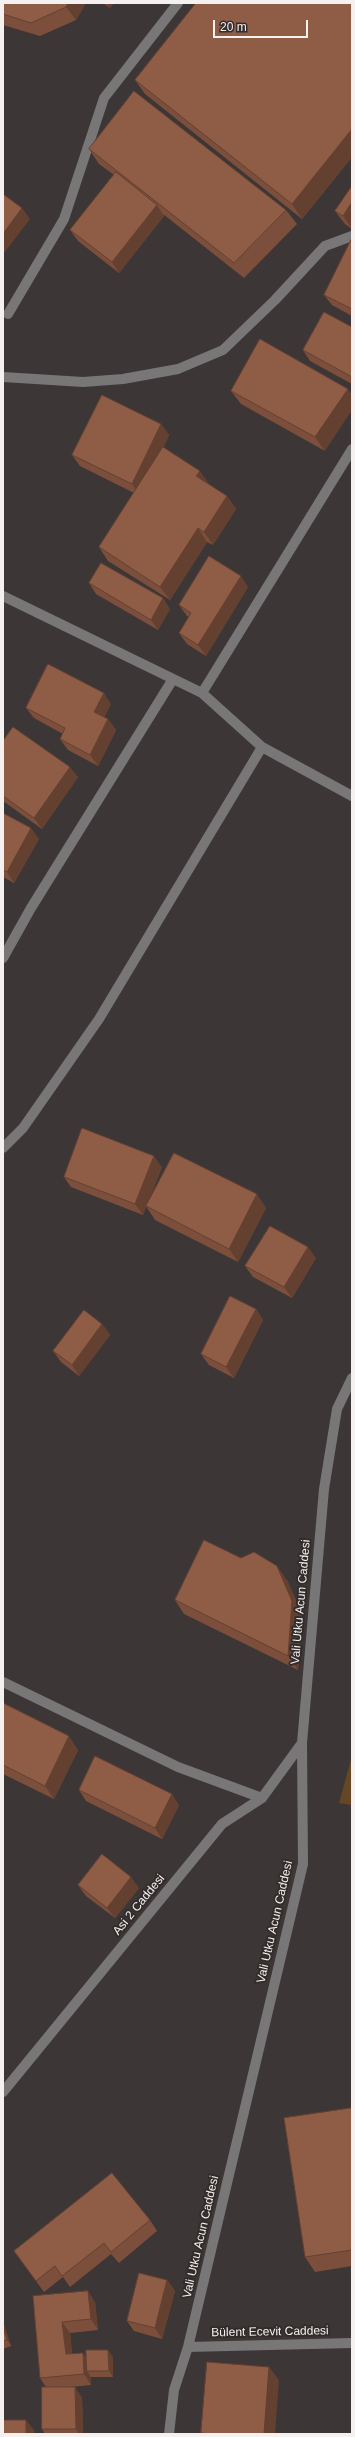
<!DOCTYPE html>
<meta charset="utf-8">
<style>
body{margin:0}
#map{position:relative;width:355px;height:2437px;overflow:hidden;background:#3d3636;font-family:Helvetica,sans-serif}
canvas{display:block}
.frame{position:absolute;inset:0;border:4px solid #f6f1f1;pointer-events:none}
.scale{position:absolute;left:213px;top:20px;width:95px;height:18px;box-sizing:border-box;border:2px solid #f6f1f1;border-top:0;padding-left:5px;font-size:12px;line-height:14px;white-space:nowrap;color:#f6f1f1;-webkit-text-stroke:3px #322c2b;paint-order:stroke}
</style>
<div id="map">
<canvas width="355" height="2437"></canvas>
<div class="frame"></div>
<div class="scale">20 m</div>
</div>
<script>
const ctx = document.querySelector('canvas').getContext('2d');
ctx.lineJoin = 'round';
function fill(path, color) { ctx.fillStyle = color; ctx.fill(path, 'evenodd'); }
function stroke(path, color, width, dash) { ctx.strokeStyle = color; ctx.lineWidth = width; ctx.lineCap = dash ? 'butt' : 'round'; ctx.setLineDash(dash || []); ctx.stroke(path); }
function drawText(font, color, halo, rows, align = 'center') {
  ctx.font = font + ' Helvetica,sans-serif'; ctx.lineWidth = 4; ctx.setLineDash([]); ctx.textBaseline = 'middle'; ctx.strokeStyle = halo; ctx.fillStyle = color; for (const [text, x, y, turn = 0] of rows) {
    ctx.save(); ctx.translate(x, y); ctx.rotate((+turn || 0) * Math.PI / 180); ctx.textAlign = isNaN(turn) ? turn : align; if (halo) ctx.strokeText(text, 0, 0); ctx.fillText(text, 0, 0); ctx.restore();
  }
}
const green = new Path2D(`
 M352,1756V1805L339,1803Z`);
const minor = new Path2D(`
 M8,314L64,219L104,98L178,3
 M3,377L83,382L123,379L178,369L223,350L275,300L325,246L352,236
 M3,596L202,693L262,747L352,796
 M202,693L352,449
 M3,958L31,908L173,679
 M3,1148L23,1128L99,1019L262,747
 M3,1682L178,1767L262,1798
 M3,2092L222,1824L262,1798L302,1743
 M188,2347L352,2343
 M169,2434L174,2390L188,2347L303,1864L302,1743L324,1489L337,1409L352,1378`);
const wall = new Path2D(`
 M3,3H86L76,20L40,36L3,25Z
 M103,3H114L110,8Z
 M352,3V157L302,219L145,94L135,80Z
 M89,149L286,210L297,224L244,278L163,214L164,216L119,273L78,241L70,230L114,175L99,164Z
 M352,186V229L345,224L335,211Z
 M352,238V316L332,305L324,295Z
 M352,327V384L310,361L303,350Z
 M260,339L325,451L241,404L231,391Z
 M161,424L169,435L163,448L209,484L227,496L236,509L213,545L207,542L170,600L108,561L99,547L134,493L80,466L72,455Z
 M89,583L170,609L158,630L96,594Z
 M248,587L206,656L187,644L179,633L189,617L187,616L179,605Z
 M111,704L104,717L108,719L116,730L98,766L68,750L60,739L63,734L34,718L26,708Z
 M3,741L78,777L42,829L3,801Z
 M3,813L39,839L14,883L3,877Z
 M162,1167L147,1205L266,1208L238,1262L155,1220L146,1206L143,1215L71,1187L64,1177Z
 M316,1258L292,1298L253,1277L245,1266Z
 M256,1309L263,1320L234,1378L209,1365L201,1354Z
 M102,1324L110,1335L79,1376L61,1362L53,1351Z
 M287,1580L302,1614L298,1670L184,1614L175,1600Z
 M3,1703L78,1750L54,1799L3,1774Z
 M79,1790L179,1805L162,1839L86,1801Z
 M78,1885L139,1888L115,1918L86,1896Z
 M352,2108V2266L315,2272L305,2257Z
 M150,2220L157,2231L119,2263L111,2254L70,2287L63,2277L44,2292L14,2251Z
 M167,2280L175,2291L162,2339L134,2331L127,2321Z
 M33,2296L95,2302L98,2330L70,2333L72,2354L86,2358L113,2357V2377H91V2385L71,2387H75L82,2398L83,2434H45L42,2429L46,2387L40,2378Z
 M3,2322L11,2346L3,2349Z`);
const shadedWall = new Path2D(`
 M68,3H86L76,20L66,7Z
 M106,3H114L110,8Z
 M352,129V157L302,219L292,204Z
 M352,202V229L343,216Z
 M157,205L164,216L119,273L112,262Z
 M22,208L30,219L8,248L3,254V234Z
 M348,389L352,395V410L325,451L315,437Z
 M161,424L169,435L140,495L132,484Z
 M200,471L209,484L196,476Z
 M227,496L236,509L213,545L204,532Z
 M198,528L207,542L170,600L160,587Z
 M241,576L248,587L206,656L198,645Z
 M163,598L170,609L158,630L151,620Z
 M104,693L111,704L102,723L94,712Z
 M108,719L116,730L98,766L90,755Z
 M70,767L78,777L42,829L34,818Z
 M31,828L39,839L14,883L7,872Z
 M154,1156L162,1167L143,1215L135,1204Z
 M257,1194L266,1208L238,1262L229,1249Z
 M308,1247L316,1258L292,1298L284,1287Z
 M256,1309L263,1320L234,1378L226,1367Z
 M102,1324L110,1335L79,1376L72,1365Z
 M277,1566L287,1580L302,1614L298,1670L288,1656Z
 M69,1736L78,1750L54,1799L45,1786Z
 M172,1794L179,1805L162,1839L155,1828Z
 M131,1877L139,1888L115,1918L107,1908Z
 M167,2280L175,2291L162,2339L155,2328Z
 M88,2291L95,2302L98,2330L91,2319Z
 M3,2322L11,2346L7,2340L3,2328Z
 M62,2322L70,2333L73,2365L66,2354Z
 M108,2350L113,2357V2377L109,2371Z
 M83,2353L90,2364L87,2371L91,2377V2385L84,2374Z
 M269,2367L279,2380L275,2434H264Z
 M75,2387L82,2398L83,2434H79L76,2429Z
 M26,2420L34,2430V2434H26Z`);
const building = new Path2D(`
 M3,3H68L66,7L31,23L3,14Z
 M196,3H352V129L292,204L135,80Z
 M134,91L286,210L234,263L89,149Z
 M116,172L157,205L112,262L70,230Z
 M352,186V202L343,216L335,211Z
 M3,194L22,208L3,234Z
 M352,238V309L324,295Z
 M324,312L352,327V377L303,350Z
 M260,339L348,389L315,437L231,391Z
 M102,395L161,424L132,484L72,455Z
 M163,447L200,471L196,476L227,496L204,532L198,528L160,587L99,547Z
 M209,556L241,576L198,645L179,633L191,613L179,605Z
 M101,563L163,598L151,620L89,583Z
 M48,664L104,693L94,712L108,719L90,755L60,739L65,728L26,708Z
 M13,727L70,767L34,818L3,796V741Z
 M3,813L31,828L7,872L3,870Z
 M82,1128L154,1156L135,1204L64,1177Z
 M174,1153L257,1194L229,1249L146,1206Z
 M270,1226L308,1247L284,1287L245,1266Z
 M230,1296L256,1309L226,1367L201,1354Z
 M84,1310L102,1324L72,1365L53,1351Z
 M204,1540L241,1558L254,1552L277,1566L292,1601L288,1656L175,1600Z
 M3,1703L69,1736L45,1786L3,1765Z
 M95,1756L172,1794L155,1828L79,1790Z
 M102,1854L131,1877L107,1908L78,1885Z
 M352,2108V2250L305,2257L284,2118Z
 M112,2173L150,2220L111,2252L104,2243L62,2276L55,2266L36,2281L14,2251Z
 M139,2273L167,2280L155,2328L127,2321Z
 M88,2291L91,2319L62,2322L66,2354L83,2353L84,2374L40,2378L33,2296Z
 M3,2328L7,2340L3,2341Z
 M86,2350H108L109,2371H87Z
 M207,2362L269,2367L264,2434H212L201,2433Z
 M42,2387H75L76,2429H42Z
 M3,2420H26V2434H3Z`);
const streetNames = [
 ["Vali Utku Acun Caddesi",301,1602,-85],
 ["Asi 2 Caddesi",139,1905,-51],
 ["Vali Utku Acun Caddesi",275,1922,-77],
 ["Vali Utku Acun Caddesi",201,2237,-77],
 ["Bülent Ecevit Caddesi",270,2332,-1]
];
fill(green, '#654625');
stroke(minor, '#797677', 10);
fill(wall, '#7b4f3c');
fill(shadedWall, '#644031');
fill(building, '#8f5c46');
stroke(building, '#644031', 1);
drawText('12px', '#f6f1f1', '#322c2b', streetNames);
</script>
